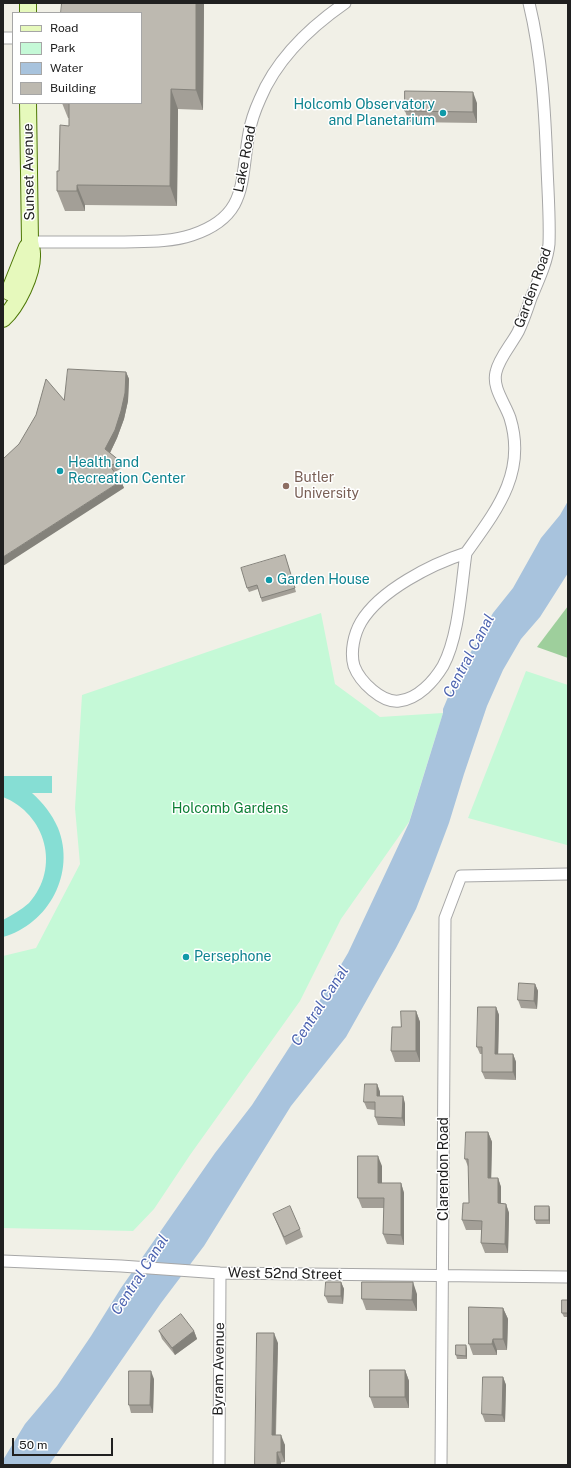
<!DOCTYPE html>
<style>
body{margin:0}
#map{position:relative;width:571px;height:1468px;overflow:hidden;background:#f1f0e7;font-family:"Public Sans",sans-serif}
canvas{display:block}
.frame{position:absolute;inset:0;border:4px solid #202020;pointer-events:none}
.legend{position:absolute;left:12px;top:12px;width:130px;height:92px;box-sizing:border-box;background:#fff;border:1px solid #a6a6a6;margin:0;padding:5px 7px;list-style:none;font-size:12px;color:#202020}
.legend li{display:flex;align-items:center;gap:8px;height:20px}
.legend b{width:20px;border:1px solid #a6a6a6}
.scale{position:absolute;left:12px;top:1438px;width:101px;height:18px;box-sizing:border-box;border:2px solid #202020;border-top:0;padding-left:5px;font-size:12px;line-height:14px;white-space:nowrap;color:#202020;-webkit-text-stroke:3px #fff;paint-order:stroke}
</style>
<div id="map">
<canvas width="571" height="1468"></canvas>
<div class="frame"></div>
<ul class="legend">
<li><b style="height:5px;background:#e6f9bc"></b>Road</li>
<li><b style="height:11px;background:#c5f9d7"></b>Park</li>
<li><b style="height:11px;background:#a8c3dd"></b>Water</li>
<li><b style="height:11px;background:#bdb9b0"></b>Building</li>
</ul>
<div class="scale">50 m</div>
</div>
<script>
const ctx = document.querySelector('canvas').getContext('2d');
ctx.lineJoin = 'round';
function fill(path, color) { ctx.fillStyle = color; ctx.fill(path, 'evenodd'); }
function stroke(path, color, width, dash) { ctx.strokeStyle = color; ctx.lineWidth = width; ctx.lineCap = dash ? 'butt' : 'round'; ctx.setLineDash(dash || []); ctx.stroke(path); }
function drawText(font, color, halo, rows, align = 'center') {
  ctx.font = font + ' "Public Sans",sans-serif'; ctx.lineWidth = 3; ctx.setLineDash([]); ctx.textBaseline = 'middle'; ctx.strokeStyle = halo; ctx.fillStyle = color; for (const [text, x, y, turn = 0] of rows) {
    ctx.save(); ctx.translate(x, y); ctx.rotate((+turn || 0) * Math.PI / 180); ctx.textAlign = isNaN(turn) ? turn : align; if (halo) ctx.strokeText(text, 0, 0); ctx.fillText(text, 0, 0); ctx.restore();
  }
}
const forest = new Path2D(`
 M568,606V658L537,647Z`);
const park = new Path2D(`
 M321,613L335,684L380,717L443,713L409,822L341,919L300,1001L190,1155L154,1209L133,1231L3,1228V956L36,948L80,864L75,808L82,695Z
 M526,671L568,685V840L567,845L468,818Z`);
const pitch = new Path2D(`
 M3,776H52V793H32C43,803 52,814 58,828C76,873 49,924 3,937V920C12,915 21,910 29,903C61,868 46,814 3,797Z`);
const water = new Path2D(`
 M568,501V573L540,617L521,639L503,670L487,706L464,774L449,823L431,871L416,909L396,948L346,1037L291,1106L204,1246L161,1303L49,1465H3V1460L25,1424L57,1386L91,1336L121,1288L215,1153L252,1105L320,1000L348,953L409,823L443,713V709L456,678L493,613L513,588L541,538L560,515Z`);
const street = new Path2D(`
 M3,38H13
 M30,242C59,242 88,242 117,242C142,241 168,243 192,235C249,216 240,181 249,133C251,121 255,110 260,99C277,58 309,28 345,3
 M466,553C496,511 527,473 510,418C505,403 492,388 496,372C499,358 511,345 518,332C523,322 527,310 531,298C538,281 547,263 549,244C550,219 548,193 547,167C545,112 542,57 529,3
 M466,553C461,588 459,636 443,666C434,681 418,699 399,701C382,703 360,682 354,666C350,652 354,634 361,622C380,590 432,564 466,553Z
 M3,1261L121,1266L220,1273L568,1277
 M219,1465L220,1273
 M441,1465L445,918L461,876L568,874`);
const secondary = new Path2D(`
 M28,13V3
 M9,292L27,247
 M3,319C17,306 33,274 32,254C32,250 31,246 30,242L28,103`);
const wall = new Path2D(`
 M62,3H204L203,110L178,109L177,206L85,205V211H65L57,191L59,171L69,126V118H68L62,103H141Z
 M477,103V123L409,122L405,111Z
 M126,372L129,379L128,401L124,419L117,438L110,453L120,461L122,468L115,472L121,481L124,488L19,444L64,400Z
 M285,555L296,592L262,602L258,589L249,592L247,588Z
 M535,984L538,991L537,1009L521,1008L518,1000Z
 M496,1007L499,1015L498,1054H513L516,1062V1080L485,1079L482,1072V1054H480L477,1047Z
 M416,1011L420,1022V1062H395L391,1051L401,1027Z
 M377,1084L380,1092V1096H403L405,1104V1126L378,1125L375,1117V1110L367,1109L364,1102Z
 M488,1132L492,1142L491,1178H498L501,1187V1203L506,1204L509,1213L508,1253H485L481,1243V1230H466L462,1220L469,1203V1169L465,1159Z
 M382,1166V1183H401L404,1193V1245L387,1244L383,1234L384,1208H362L358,1198Z
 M549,1206L550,1210V1224H536L535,1220Z
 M273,1214L300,1229L303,1237L286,1245Z
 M341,1282L344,1289L343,1304L328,1303L325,1296Z
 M417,1294V1311L366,1310L362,1299Z
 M568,1300V1317H564L562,1313Z
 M503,1308L508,1319L507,1350H497V1355H473L469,1344Z
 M159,1331H194L197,1339L175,1355L162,1339Z
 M278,1343L276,1435L285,1445V1462L255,1465Z
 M467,1349V1359H457L456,1355Z
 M405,1370L409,1381V1408H374L370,1397Z
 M503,1377L506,1385L505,1422H485L482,1414Z
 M154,1379L153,1413H131L129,1405Z`);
const shadedWall = new Path2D(`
 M196,3H204L203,110L196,90Z
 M171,89L178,109L177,206L170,186Z
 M473,92L477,103V123L473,112Z
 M77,185L85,205V211L77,191Z
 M126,372L129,379L128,401L124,419L117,438L108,457L105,449Z
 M121,481L124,488L3,566V557Z
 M535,984L538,991L537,1009L534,1001Z
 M496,1007L499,1015L498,1062L495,1054Z
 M416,1011L420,1022V1062L416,1051Z
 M513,1054L516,1062V1080L513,1072Z
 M377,1084L380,1092V1103L377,1096Z
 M403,1096L405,1104V1126L402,1118Z
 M488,1132L492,1142L491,1187L488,1178Z
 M378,1156L382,1166V1193L378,1183Z
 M498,1178L501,1187V1213L498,1203Z
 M401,1183L404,1193V1245L401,1235Z
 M506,1204L509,1213L508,1253L505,1244Z
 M549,1206L550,1210V1224L549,1220Z
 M341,1282L344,1289L343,1304L341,1296Z
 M413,1282L417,1294V1311L412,1300Z
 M503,1308L508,1319L507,1350L503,1339Z
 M194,1331L197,1339L175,1355L172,1348Z
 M274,1333L278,1343L275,1444L272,1435Z
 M493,1339L497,1350V1355L492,1344Z
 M466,1345L467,1349V1359L466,1356Z
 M405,1370L409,1381V1408L405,1397Z
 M151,1371L154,1379L153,1413L150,1405Z
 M503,1377L506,1385L505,1422L502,1415Z
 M281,1435L285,1445V1462L281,1452Z
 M277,1452L281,1462V1465H277Z`);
const building = new Path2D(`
 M62,3H196V90L171,89L170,186L77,185V191H57V171H59L60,125L69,126V103H141V13H61Z
 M405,91L473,92V112L405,111Z
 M68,369L126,372L125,393L121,411L115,430L105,449L120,461L110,466L121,481L3,557V459L19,444L36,415L46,379L64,400Z
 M285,555L295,588L261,598L257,585L247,588L241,568Z
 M519,983L535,984L534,1001L518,1000Z
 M478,1007H496L495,1054H513V1072H482V1047H477Z
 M401,1011H416V1051H391L392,1027H401Z
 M365,1084H377V1096H403L402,1118L375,1117V1102H364Z
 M466,1132H488V1178H498V1203L506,1204L505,1244L481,1243L482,1221L462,1220L463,1203H469L468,1159H465Z
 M358,1156H378V1183H401V1235L383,1234L384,1198H358Z
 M290,1206L300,1229L284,1237L273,1214Z
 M535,1206H549V1220H535Z
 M326,1282H341V1296H325Z
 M362,1282H413L412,1300L362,1299Z
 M562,1300H568V1313H562Z
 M469,1307L503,1308V1339H493L492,1344H469Z
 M181,1314L194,1331L172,1348L159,1331Z
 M257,1333H274L272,1435H281V1452H277V1465H255Z
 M456,1345H466V1356L456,1355Z
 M370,1370H405V1397H370Z
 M129,1371H151L150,1405H129Z
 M483,1377H503L502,1415L482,1414Z`);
const markers = [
 [443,113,4,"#0f9aa8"],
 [60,471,4,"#0f9aa8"],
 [286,486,4,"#8d6e63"],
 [269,580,4,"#0f9aa8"],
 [186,957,4,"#0f9aa8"]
];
const cultureNames = [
 ["Holcomb Observatory",435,105,"right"],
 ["and Planetarium",435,121,"right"],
 ["Health and",68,463],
 ["Recreation Center",68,479],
 ["Garden House",277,580],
 ["Persephone",194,957]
];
const streetNames = [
 ["Lake Road",245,159,-79],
 ["Sunset Avenue",29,172,-91],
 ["Garden Road",533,288,-70],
 ["Clarendon Road",444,1169,-90],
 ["West 52nd Street",285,1274,1],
 ["Byram Avenue",219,1369,-89]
];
const educationNames = [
 ["Butler",294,478],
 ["University",294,494]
];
const parkNames = [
 ["Holcomb Gardens",230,809]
];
const waterNames = [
 ["Central Canal",469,656,-62],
 ["Central Canal",320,1006,-57],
 ["Central Canal",140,1275,-57]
];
fill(forest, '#9ecf9c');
fill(park, '#c5f9d7');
fill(pitch, '#86ded4');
fill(water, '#a8c3dd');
stroke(street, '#a7a7a7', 13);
stroke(secondary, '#4e7806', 18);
stroke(street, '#fff', 11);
stroke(secondary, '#e6f9bc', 16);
fill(wall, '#a39f97');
fill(shadedWall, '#84827b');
fill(building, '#bdb9b0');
stroke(building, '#84827b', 1);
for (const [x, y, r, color] of markers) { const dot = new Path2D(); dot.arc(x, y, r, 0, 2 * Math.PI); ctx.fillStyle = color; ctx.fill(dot); stroke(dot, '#fff', 1.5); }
drawText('14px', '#0d838f', '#fff', cultureNames, 'left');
drawText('14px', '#202020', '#fff', streetNames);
drawText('14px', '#785e54', '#fff', educationNames, 'left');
drawText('14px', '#0d7f35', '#fff', parkNames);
drawText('italic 15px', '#4d64b0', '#fff', waterNames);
</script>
